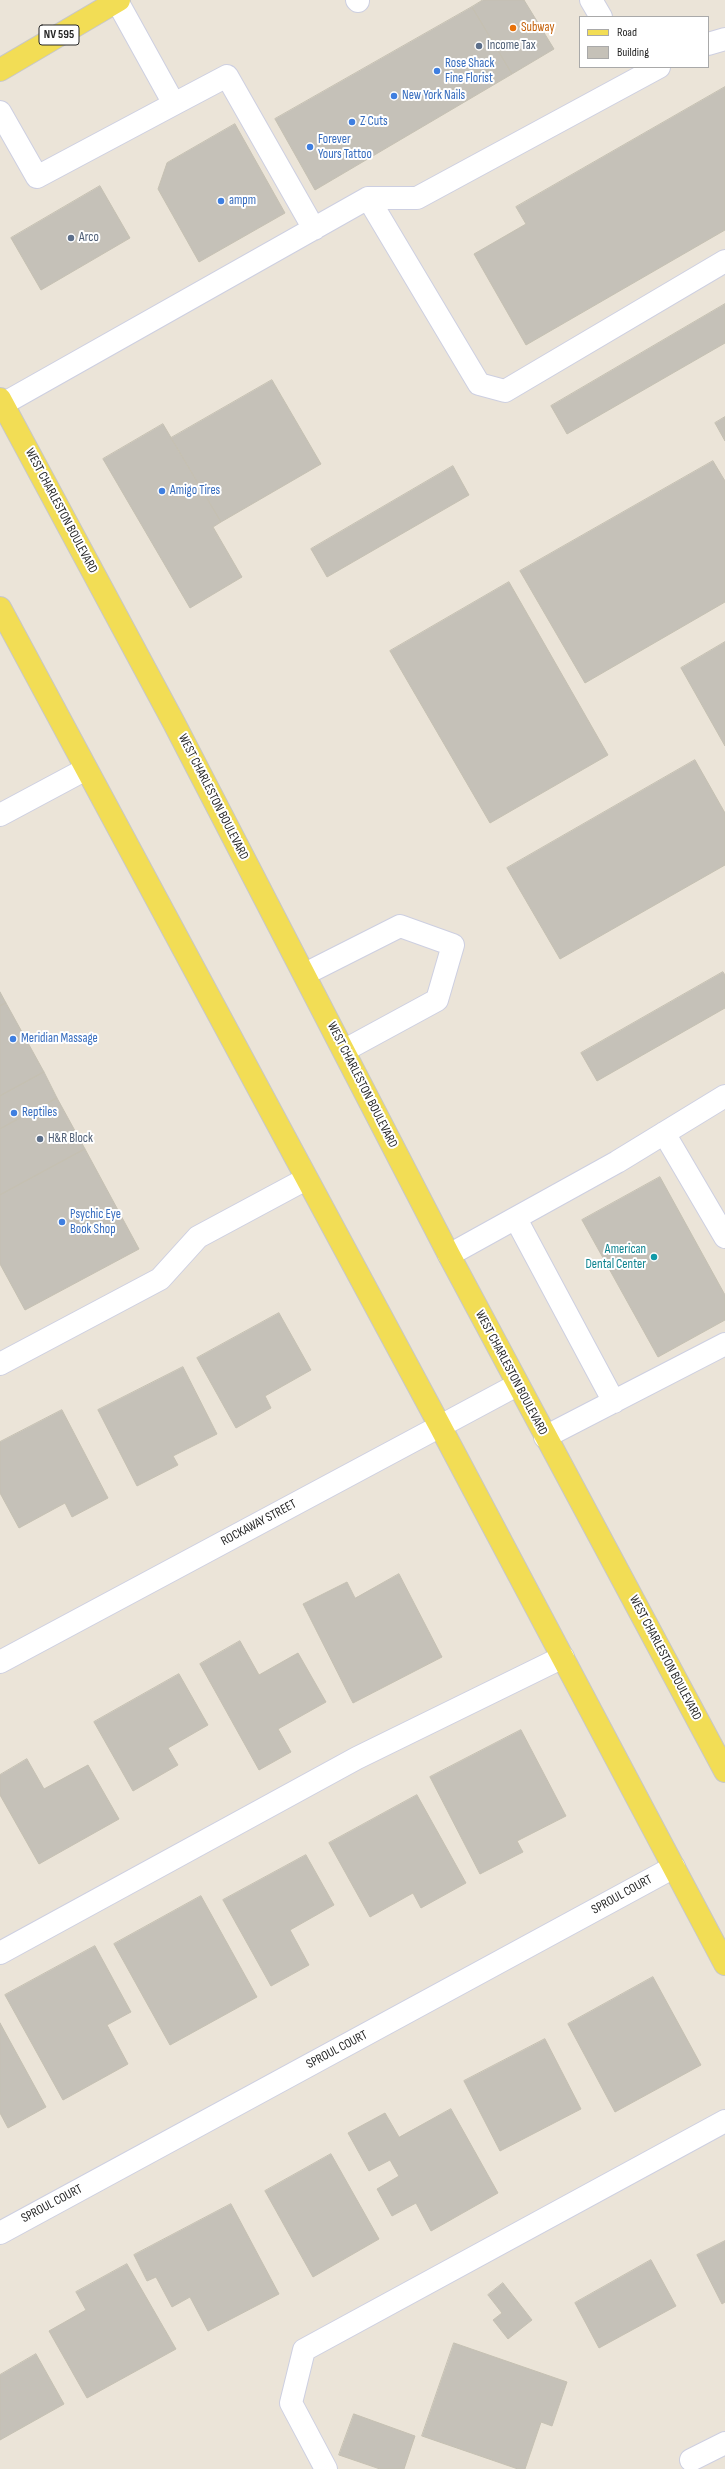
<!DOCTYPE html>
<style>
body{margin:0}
#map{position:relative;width:725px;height:2469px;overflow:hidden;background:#ebe4d8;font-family:"Sofia Sans Condensed",sans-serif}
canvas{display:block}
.legend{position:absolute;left:579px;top:16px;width:130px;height:52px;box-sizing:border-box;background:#fff;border:1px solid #a9a9a9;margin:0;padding:5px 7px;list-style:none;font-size:12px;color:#272727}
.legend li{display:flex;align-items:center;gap:8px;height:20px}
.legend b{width:20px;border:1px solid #a9a9a9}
</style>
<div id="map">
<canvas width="725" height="2469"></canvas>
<ul class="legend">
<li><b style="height:5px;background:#f2dd55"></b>Road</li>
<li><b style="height:11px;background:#c5c1b8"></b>Building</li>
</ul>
</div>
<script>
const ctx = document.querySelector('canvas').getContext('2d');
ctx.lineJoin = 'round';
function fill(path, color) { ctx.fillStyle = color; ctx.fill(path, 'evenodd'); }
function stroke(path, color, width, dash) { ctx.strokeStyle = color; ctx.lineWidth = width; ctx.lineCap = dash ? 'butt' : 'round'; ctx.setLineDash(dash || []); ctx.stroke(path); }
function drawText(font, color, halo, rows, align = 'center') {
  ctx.font = font + ' "Sofia Sans Condensed",sans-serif'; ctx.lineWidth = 4; ctx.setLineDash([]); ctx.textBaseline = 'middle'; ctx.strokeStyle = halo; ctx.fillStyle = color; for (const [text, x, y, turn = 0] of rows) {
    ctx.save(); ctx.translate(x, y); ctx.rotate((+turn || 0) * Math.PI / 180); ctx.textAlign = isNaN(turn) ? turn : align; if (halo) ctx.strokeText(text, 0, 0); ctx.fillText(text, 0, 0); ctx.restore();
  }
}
const building = new Path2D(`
 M483,0H524L554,49L512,74L472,7Z
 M472,7L512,74L315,190L275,119Z
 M725,87V230L526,345L474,254L526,224L516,207Z
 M235,124L285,213L199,262L158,189L167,163Z
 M100,186L130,238L41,290L11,238Z
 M725,304V343L567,434L551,406Z
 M272,380L321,464L221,522L171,438Z
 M725,417V441L715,423Z
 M163,424L221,522L213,527L242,577L190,608L103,459Z
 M713,461L725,481V602L585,683L520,571Z
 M453,466L469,495L327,577L311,549Z
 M509,582L608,755L490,823L390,651Z
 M725,642V746L681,668Z
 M695,760L725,813V865L560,959L507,868Z
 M723,972L725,975V1008L597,1081L581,1053Z
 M0,992L6,1003L0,1006Z
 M6,1003L44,1072L0,1096V1006Z
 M44,1072L57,1098L0,1129V1096Z
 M57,1098L85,1149L0,1195V1129Z
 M85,1149L139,1249L25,1310L0,1264V1195Z
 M660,1177L725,1295V1320L658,1357L582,1220Z
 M279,1313L311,1370L265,1396L271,1408L236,1428L197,1358Z
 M183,1367L217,1434L173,1456L178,1465L137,1486L98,1410Z
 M62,1410L108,1498L72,1517L65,1503L19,1528L0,1493V1442Z
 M399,1574L442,1657L353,1703L303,1604L347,1582L355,1598Z
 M240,1641L259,1675L298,1653L326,1702L278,1729L291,1752L259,1770L200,1664Z
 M179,1674L208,1725L168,1748L178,1765L133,1791L94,1722Z
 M521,1730L566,1816L517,1841L523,1852L480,1874L430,1777Z
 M27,1759L44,1789L88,1765L119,1819L39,1864L0,1795V1775Z
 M417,1795L466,1883L421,1908L413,1893L370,1917L329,1843Z
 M306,1855L334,1905L290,1930L309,1965L271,1986L223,1900Z
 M201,1896L257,1997L170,2045L114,1944Z
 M95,1946L131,2012L107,2025L128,2064L63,2100L5,1995Z
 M653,1977L701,2065L615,2112L568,2024Z
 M0,2023L46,2107L8,2128L0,2113Z
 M545,2039L581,2109L500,2151L464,2081Z
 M451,2109L498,2193L431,2231L416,2203L392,2216L377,2189L399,2176L390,2160L369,2171L348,2133L385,2113L399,2137Z
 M331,2154L379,2239L313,2277L265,2191Z
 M231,2204L279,2294L208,2331L190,2297L172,2307L156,2277L147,2281L134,2255Z
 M725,2241V2302L722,2304L697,2255Z
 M651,2260L676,2306L599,2348L575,2303Z
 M127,2264L176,2349L87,2398L49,2331L86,2310L76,2292Z
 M503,2283L532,2320L508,2339L493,2320L502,2313L488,2295Z
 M454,2343L567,2382L552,2426L541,2422L525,2469H518L422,2436Z
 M36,2354L64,2404L0,2440V2375Z
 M354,2414L415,2436L404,2469H380L339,2455Z`);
const minor = new Path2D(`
 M357,0L358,1
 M591,0L601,17
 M708,44L725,39
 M174,104L227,76L314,229
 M0,112L37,177L174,104L117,1
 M368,198L479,384L505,391L725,261
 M3,404L368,198H417L659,67
 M0,815L86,769
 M305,974L400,926L453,945L437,1000L345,1050
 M664,1133L725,1237
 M516,1219L614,1402
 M449,1255L617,1162L725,1096
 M0,1364L160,1279L198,1237L306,1179
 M545,1437L725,1344
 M0,1662L517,1385
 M0,1953L357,1758L563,1657
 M0,2233L674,1867
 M691,2460L725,2443
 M326,2469L291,2403L304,2350L725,2121`);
const major = new Path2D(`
 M0,70L119,0
 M0,399L174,723L449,1255L725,1771
 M0,608L440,1426L725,1964`);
const markers = [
 [513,28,4,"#e8710a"],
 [479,46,4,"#5c6f8a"],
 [437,71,4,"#3f7fe0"],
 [394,96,4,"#3f7fe0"],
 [352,122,4,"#3f7fe0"],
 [310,147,4,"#3f7fe0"],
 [221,201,4,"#3f7fe0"],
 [71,238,4,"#5c6f8a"],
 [162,491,4,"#3f7fe0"],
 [13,1039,4,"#3f7fe0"],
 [14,1113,4,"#3f7fe0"],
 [40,1139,4,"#5c6f8a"],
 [62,1222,4,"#3f7fe0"],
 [654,1257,4,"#0f9aa8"]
];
const shields = [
 [59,35,40]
];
const shieldNames = [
 ["NV 595",59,35]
];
const foodNames = [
 ["Subway",521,28]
];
const serviceNames = [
 ["Income Tax",487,46],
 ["Arco",79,238],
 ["H&R Block",48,1139]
];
const shopNames = [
 ["Rose Shack",445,64],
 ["Fine Florist",445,79],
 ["New York Nails",402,96],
 ["Z Cuts",360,122],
 ["Forever",318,140],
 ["Yours Tattoo",318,155],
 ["ampm",229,201],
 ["Amigo Tires",170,491],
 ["Meridian Massage",21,1039],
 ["Reptiles",22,1113],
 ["Psychic Eye",70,1215],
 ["Book Shop",70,1230]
];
const streetNames = [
 ["WEST CHARLESTON BOULEVARD",61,511,62],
 ["WEST CHARLESTON BOULEVARD",213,797,63],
 ["WEST CHARLESTON BOULEVARD",362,1085,63],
 ["WEST CHARLESTON BOULEVARD",511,1373,62],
 ["ROCKAWAY STREET",259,1523,-28],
 ["WEST CHARLESTON BOULEVARD",665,1658,62],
 ["SPROUL COURT",622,1895,-29],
 ["SPROUL COURT",337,2050,-28],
 ["SPROUL COURT",52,2204,-28]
];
const cultureNames = [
 ["American",646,1250],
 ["Dental Center",646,1265]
];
fill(building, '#c5c1b8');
stroke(building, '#c5c0b2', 1);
stroke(minor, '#cdcfe1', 24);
stroke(major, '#c7c7c7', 24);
stroke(minor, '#fff', 22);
stroke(major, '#f2dd55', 22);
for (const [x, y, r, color] of markers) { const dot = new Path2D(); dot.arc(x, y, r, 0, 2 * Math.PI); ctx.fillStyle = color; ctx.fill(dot); stroke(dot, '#fff', 1.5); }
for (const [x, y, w] of shields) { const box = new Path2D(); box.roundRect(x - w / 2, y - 10, w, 20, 3); ctx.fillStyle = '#fff'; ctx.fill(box); stroke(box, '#272727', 1); }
drawText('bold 12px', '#272727', null, shieldNames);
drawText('13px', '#c56008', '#fff', foodNames, 'left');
drawText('13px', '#4e5e75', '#fff', serviceNames, 'left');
drawText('13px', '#366cbe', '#fff', shopNames, 'left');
drawText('13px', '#272727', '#fff', streetNames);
drawText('13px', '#0d838f', '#fff', cultureNames, 'right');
</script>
